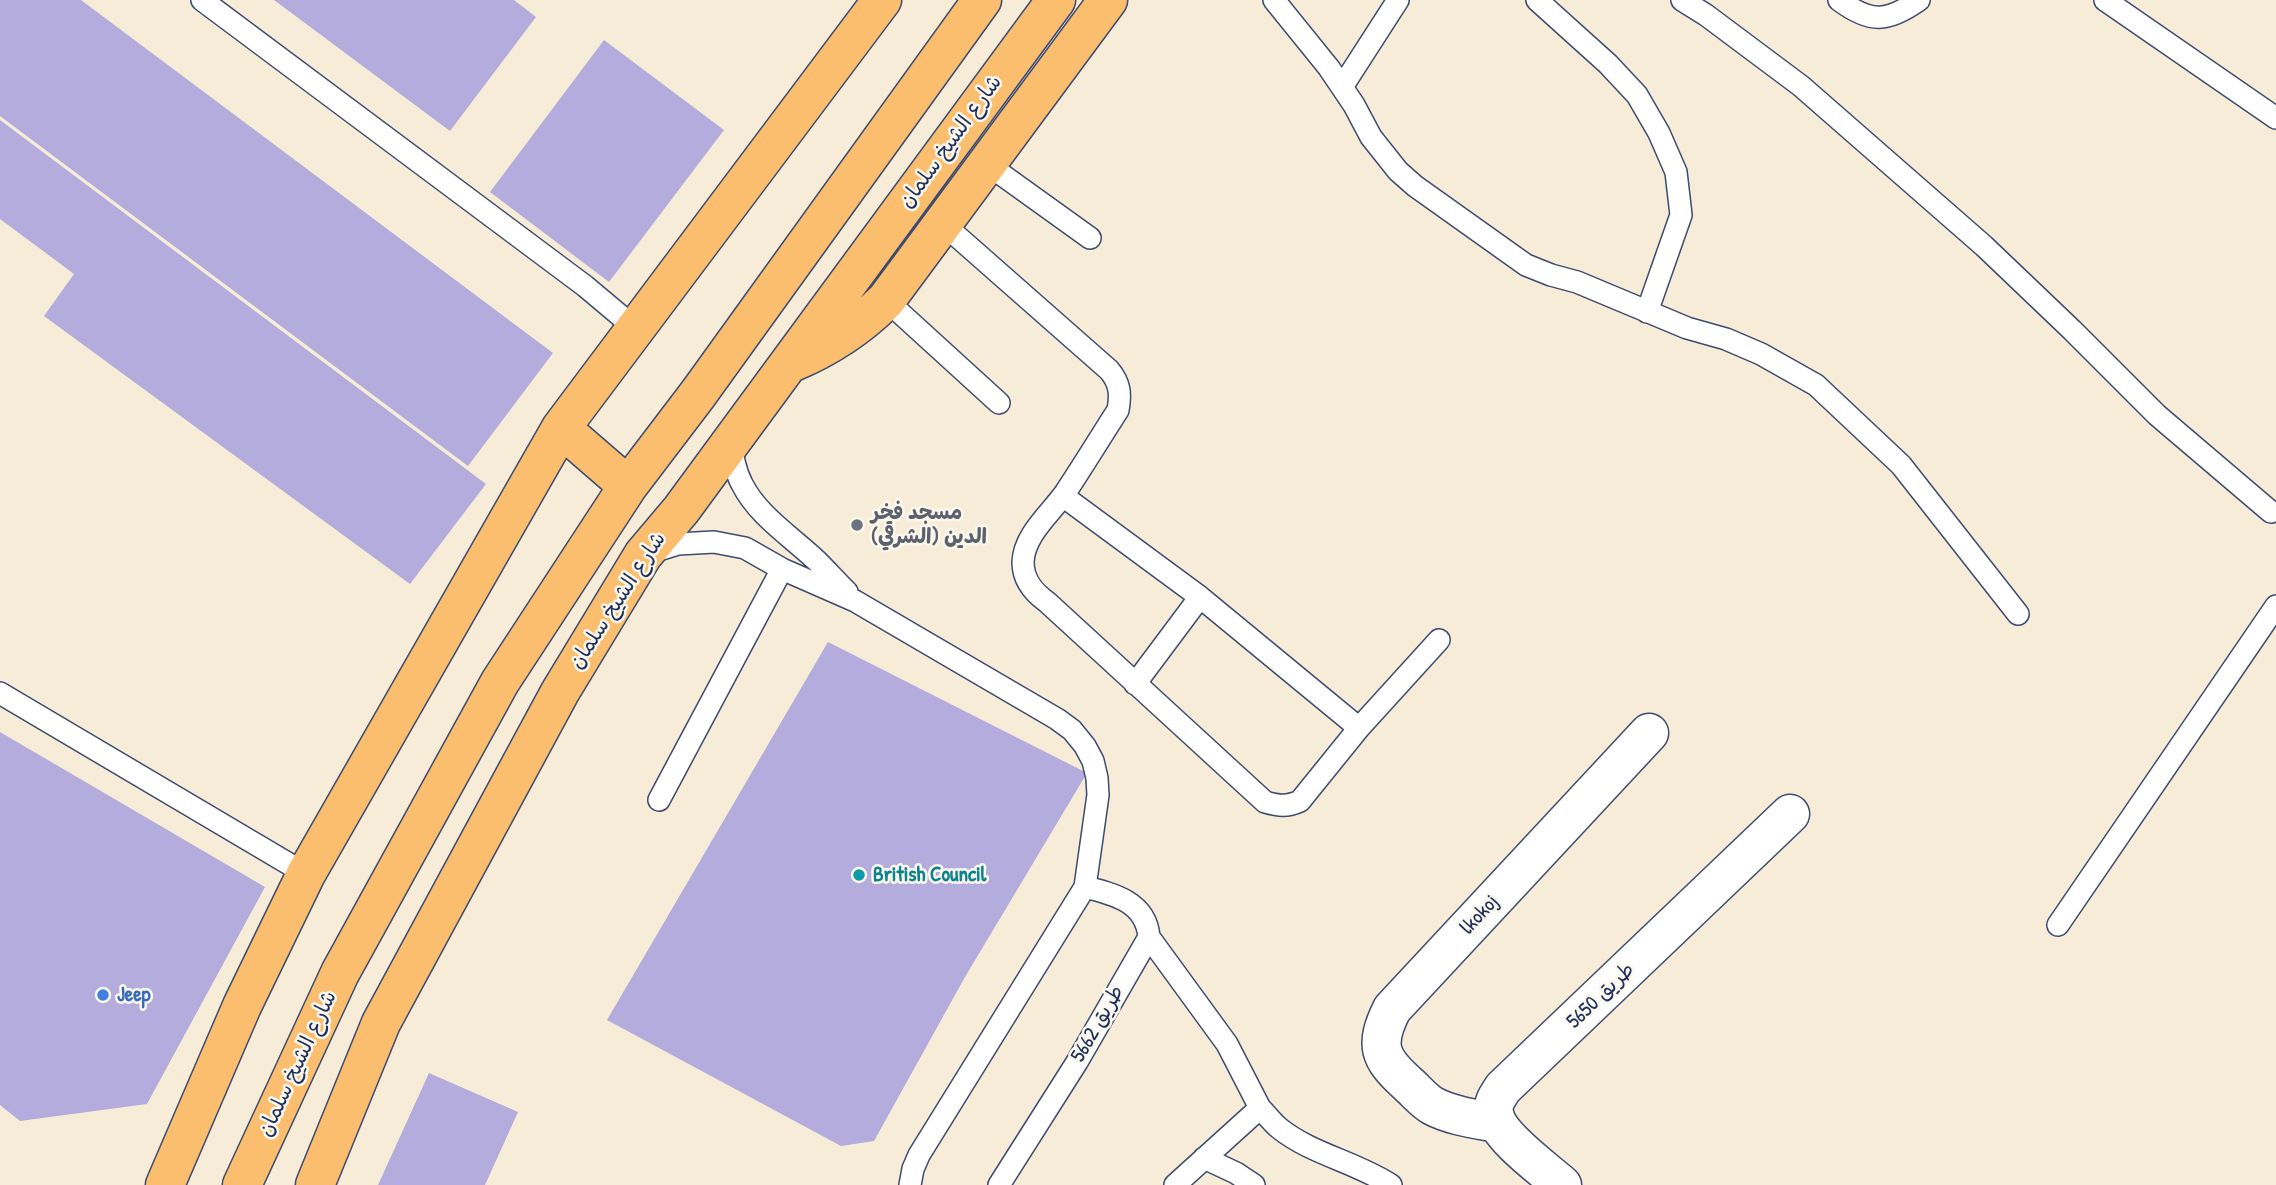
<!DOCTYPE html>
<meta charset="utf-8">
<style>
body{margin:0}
canvas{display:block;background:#f7ecd8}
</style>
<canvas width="2276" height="1185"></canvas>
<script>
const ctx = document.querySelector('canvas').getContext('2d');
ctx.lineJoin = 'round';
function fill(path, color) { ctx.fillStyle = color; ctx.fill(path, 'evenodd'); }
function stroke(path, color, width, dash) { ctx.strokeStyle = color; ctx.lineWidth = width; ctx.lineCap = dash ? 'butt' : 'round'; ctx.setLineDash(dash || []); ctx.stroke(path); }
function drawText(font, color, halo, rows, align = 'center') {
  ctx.font = font + ' "Patrick Hand","Playpen Sans Arabic",sans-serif'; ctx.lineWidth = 5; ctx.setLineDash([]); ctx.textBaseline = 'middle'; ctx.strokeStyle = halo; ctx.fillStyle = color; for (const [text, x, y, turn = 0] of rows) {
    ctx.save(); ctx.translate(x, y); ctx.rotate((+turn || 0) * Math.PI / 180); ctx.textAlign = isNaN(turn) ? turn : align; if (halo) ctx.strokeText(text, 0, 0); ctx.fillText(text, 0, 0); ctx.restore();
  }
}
const building = new Path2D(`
 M0,0H81L553,353L468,466L0,116Z
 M274,0H514L536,17L450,131Z
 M604,40L724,130L609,282L490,192Z
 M0,120L486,484L410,584L44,316L74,274L0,219Z
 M828,642L1087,773L965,977L874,1141L841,1146L607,1020Z
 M0,732L265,887L147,1104L20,1121L0,1105Z
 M429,1073L518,1112L485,1185H378Z`);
const lane = new Path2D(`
 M202,0L585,286L635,328
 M1274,0L1329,68L1354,105L1371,137L1398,171L1415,186L1526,265L1551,275L1577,282L1687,328L1726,339L1761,354L1816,385L1901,465L2018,614
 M1537,0L1608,64L1637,95L1659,133L1676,172L1681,215L1647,312
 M1682,0L1706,15L1801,86L1984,246L2072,330L2157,415L2271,512
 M1839,0C1871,24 1888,22 1919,0
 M2105,0L2276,118
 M1342,87L1398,0
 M987,164L1090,238
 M942,223L1109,370C1120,383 1121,394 1118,410C1100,438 1083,466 1065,493C1050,514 1024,535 1023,562C1023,580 1033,592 1047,602L1265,802C1279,806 1287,807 1300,801L1359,728L1439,640
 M886,300L999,403
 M731,443C733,457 735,471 742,484C758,516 792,537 817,561C827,571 837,582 847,592
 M1063,496L1200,597L1359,728
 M652,552L678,544L714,542L745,548L782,569L855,601L1057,719L1072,730L1085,746L1093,761L1097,778L1098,795L1085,887L919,1155L913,1169L910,1185
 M1135,684L1200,597
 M0,693L306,874
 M659,800L782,569
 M2058,925L2276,606
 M1149,937L1227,1044L1260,1108L1175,1185
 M1260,1108C1266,1114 1272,1122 1279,1128C1311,1154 1356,1162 1391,1185
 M1204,1158L1236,1173L1254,1185
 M999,1185L1077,1062L1149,937C1146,902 1114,894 1085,887`);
const street = new Path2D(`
 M1497,1123C1476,1119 1452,1116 1433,1106C1424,1101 1416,1091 1408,1084C1379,1058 1374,1045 1392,1009L1649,733
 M1562,1185C1545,1170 1497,1136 1494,1113C1492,1103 1498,1096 1503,1088L1790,814`);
const primary = new Path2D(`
 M793,362C829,347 858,328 886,300L1108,0
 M561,428L628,486
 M165,1185L242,1006L306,874L561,428L882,0
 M242,1185L340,973L500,682L628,486L698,394L982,0
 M315,1185L381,1023L560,692L643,555L681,510L1056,0`);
const markers = [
 [857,525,7,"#6b7280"],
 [859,875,7,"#0f9aa8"],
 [103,995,7,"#3f7fe0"]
];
const streetNames = [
 ["شارع الشيخ سلمان",951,142,-54],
 ["شارع الشيخ سلمان",618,601,-57],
 ["lkokoj",1480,915,-47],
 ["طريق 5650",1601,996,-44],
 ["طريق 5662",1098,1024,-60],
 ["شارع الشيخ سلمان",298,1064,-65]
];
const worshipNames = [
 ["مسجد فخر",871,513],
 ["الدين (الشرقي)",871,537]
];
const cultureNames = [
 ["British Council",873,875]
];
const shopNames = [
 ["Jeep",117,995]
];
fill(building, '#b3acdc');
stroke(lane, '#3c4b70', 24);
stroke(street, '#3c4b70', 41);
stroke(primary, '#3c4b70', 41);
stroke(lane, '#fff', 21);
stroke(street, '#fff', 38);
stroke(primary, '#fbbd6e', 38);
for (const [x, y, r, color] of markers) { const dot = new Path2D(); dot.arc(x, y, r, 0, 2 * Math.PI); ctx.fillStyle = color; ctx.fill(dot); stroke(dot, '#fbf7ec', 2.5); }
drawText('21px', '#1b2f5e', '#fbf7ec', streetNames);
drawText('bold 21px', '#5b616d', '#fbf7ec', worshipNames, 'left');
drawText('bold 21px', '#0d838f', '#fbf7ec', cultureNames, 'left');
drawText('bold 21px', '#366cbe', '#fbf7ec', shopNames, 'left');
</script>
